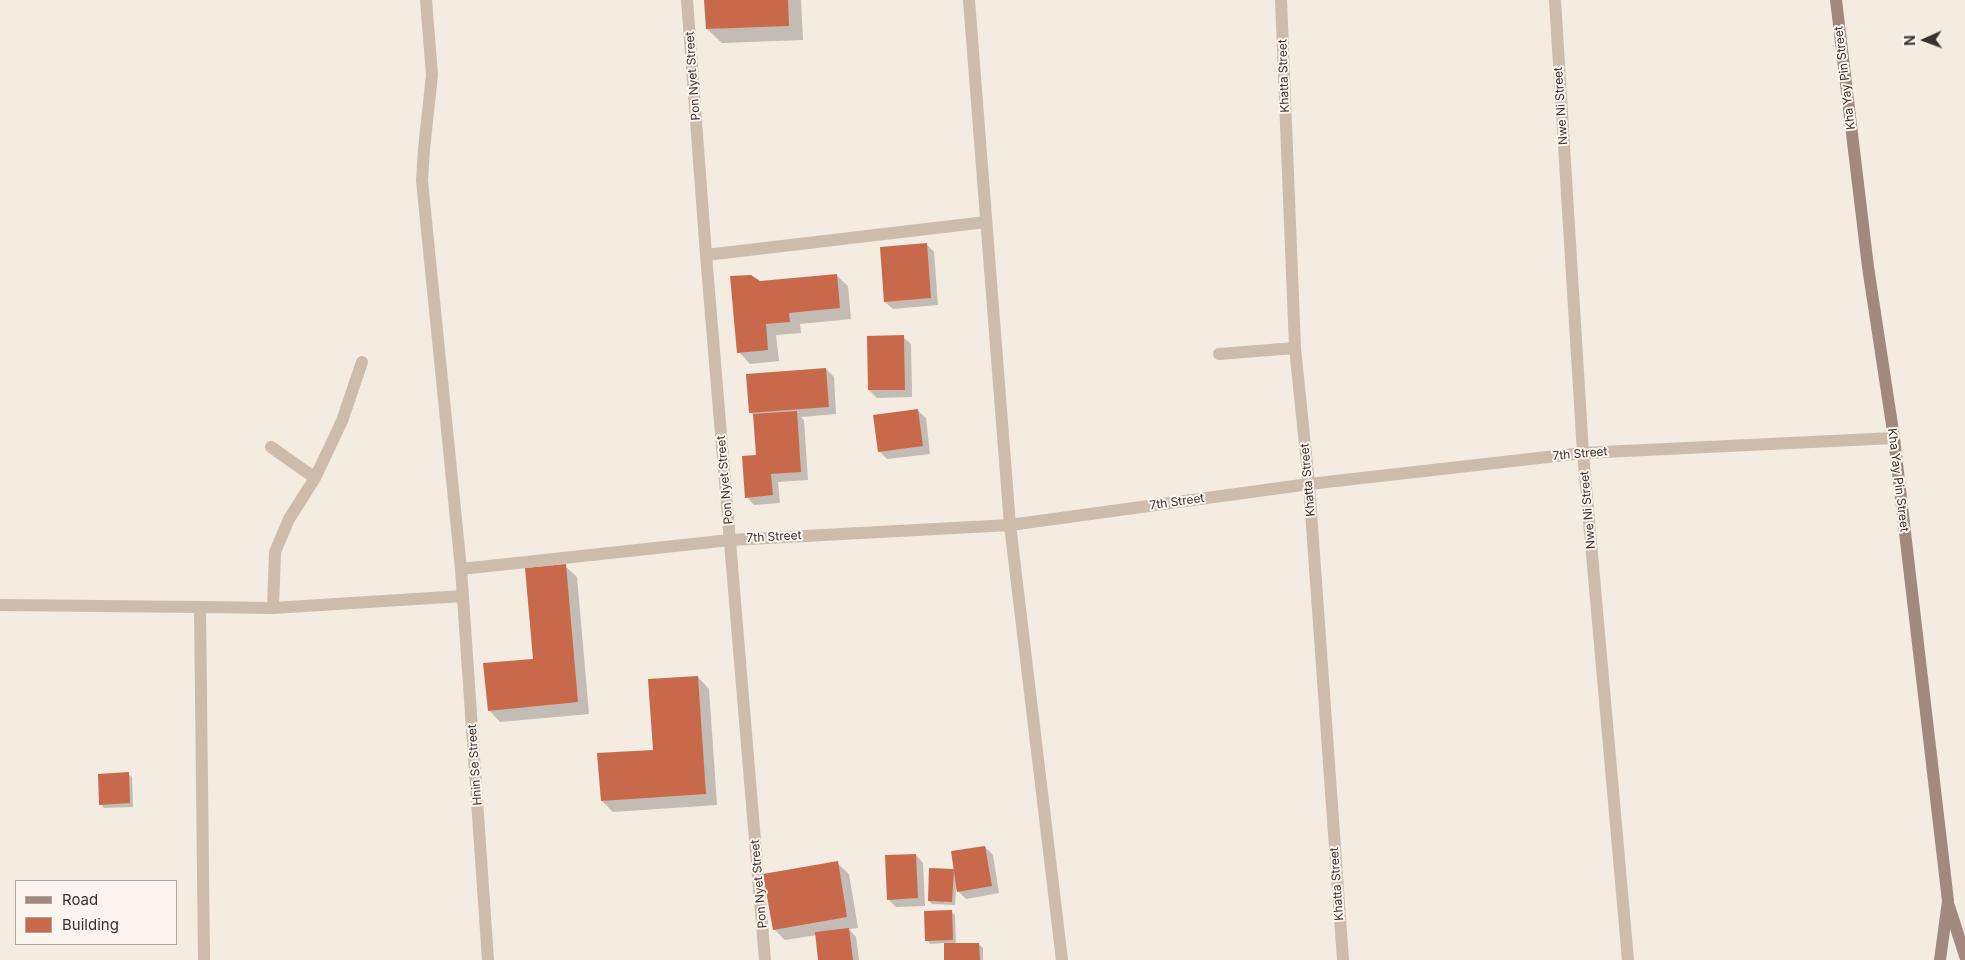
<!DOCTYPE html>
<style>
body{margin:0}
#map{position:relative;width:1965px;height:960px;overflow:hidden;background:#f4ebe1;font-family:Inter,sans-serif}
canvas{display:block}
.legend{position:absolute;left:15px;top:880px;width:162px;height:65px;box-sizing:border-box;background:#fbf5ee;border:1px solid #aea6a0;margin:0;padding:6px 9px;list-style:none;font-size:15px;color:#3b302b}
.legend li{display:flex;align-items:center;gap:10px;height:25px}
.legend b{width:25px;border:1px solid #aea6a0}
.north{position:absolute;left:1900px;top:15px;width:50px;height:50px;-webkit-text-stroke:4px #fbf5ee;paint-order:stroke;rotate:268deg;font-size:14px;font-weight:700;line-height:20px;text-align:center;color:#3b302b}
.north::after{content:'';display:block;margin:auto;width:18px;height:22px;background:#3b302b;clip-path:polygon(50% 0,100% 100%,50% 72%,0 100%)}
</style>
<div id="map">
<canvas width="1965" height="960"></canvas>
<ul class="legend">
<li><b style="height:6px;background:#a18a7d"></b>Road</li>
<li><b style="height:14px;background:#c8694b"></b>Building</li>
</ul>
<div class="north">N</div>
</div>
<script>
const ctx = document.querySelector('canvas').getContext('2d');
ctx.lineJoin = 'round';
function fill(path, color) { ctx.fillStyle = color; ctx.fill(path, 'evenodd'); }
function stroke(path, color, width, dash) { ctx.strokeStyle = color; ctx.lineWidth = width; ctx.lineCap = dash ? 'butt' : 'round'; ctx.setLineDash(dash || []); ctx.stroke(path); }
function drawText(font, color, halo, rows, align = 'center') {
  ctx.font = font + ' Inter,sans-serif'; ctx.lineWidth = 4; ctx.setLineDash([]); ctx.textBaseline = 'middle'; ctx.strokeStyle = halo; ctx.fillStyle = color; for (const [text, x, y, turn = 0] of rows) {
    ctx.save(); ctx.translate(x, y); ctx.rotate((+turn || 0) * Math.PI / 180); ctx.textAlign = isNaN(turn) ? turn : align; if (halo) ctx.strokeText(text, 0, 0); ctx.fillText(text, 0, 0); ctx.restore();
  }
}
const shadow = new Path2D(`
 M706,0H801L803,40L722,43L707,29Z
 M926,244L934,252L938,305L893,309L885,302Z
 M836,275L848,286L851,319L800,324L801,333L776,335L779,361L750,364L739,352L759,282Z
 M903,337L911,344L912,397L877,398L869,390Z
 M826,369L834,377L836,414L801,417L804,420L808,480L778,482L780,503L754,505L747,497L757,456L754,416L750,412Z
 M918,411L926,418L930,454L887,459L879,451Z
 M565,566L577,577L589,714L500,722L489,710L535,660Z
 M698,677L709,689L717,805L613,812L602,801L655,751Z
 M128,774L132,777L133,807L104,808L101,804Z
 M985,847L993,855L999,893L966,899L956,889L955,905L932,904L929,901L931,869L955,871Z
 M916,855L923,863L925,906L896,907L888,899Z
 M837,863L849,874L858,928L849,929L856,937L859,960H820L817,935L785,940L774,929Z
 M951,912L955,915L956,945L979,944L983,948V960H945V943L930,944L927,940Z`);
const building = new Path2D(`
 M704,0H788L789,26L706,29Z
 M927,243L931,298L884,302L880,247Z
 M837,274L840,308L789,313L790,322L766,324L768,350L737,353L730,276L751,275L760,281Z
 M904,335L905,390H868L867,336Z
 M826,368L829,407L749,413L746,374Z
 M918,409L923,446L878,452L873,415Z
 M797,411L801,472L771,474L773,495L745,498L742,456L756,455L753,414Z
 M566,564L578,702L488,711L483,663L533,659L525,568Z
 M698,676L706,794L601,801L597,753L653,750L648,679Z
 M129,772L130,803L99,805L98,774Z
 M985,846L992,886L957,892L951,851Z
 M916,854L918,898L887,900L885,855Z
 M838,861L847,917L773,930L763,874Z
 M929,868L954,869L952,902L928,901Z
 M952,910L953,940L925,941L924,911Z
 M849,928L853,960H818L815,932Z
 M944,943H979L980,960H944Z`);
const lane = new Path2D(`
 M1219,354L1295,348
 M271,447L315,478
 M273,608L275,552L289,519L315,478L342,421L362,362`);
const street = new Path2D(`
 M426,0L432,75L424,149L422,181L461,569L488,960
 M687,0L706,255L765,960
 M969,0L1010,525L1062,960
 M1281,0L1295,348L1309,484L1343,960
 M1555,0L1583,453L1628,960
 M706,255L986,222
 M461,569L730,540L1010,525L1309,484L1583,453L1894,438
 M0,605L200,607
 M204,960L200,607L273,608L463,596`);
const secondary = new Path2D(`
 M1836,0L1868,267L1894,438L1948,901L1940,960
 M1949,906L1965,956`);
const streetNames = [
 ["Pon Nyet Street",693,76,-94],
 ["Khatta Street",1284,76,-92],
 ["Kha Yay Pin Street",1845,78,-97],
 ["Nwe Ni Street",1561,106,-94],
 ["7th Street",1580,454,-5],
 ["Pon Nyet Street",725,480,-95],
 ["Khatta Street",1308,480,-95],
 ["Kha Yay Pin Street",1898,480,83],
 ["7th Street",1177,502,-8],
 ["Nwe Ni Street",1588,510,-95],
 ["7th Street",774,537,-3],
 ["Hnin Se Street",475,765,-94],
 ["Pon Nyet Street",759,884,-95],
 ["Khatta Street",1337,884,-94]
];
fill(shadow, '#0003');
fill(building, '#c8694b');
stroke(lane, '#cdbbac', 12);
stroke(street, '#cdbbac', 12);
stroke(secondary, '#a18a7d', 12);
drawText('12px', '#3b302b', '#fbf5ee', streetNames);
</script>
